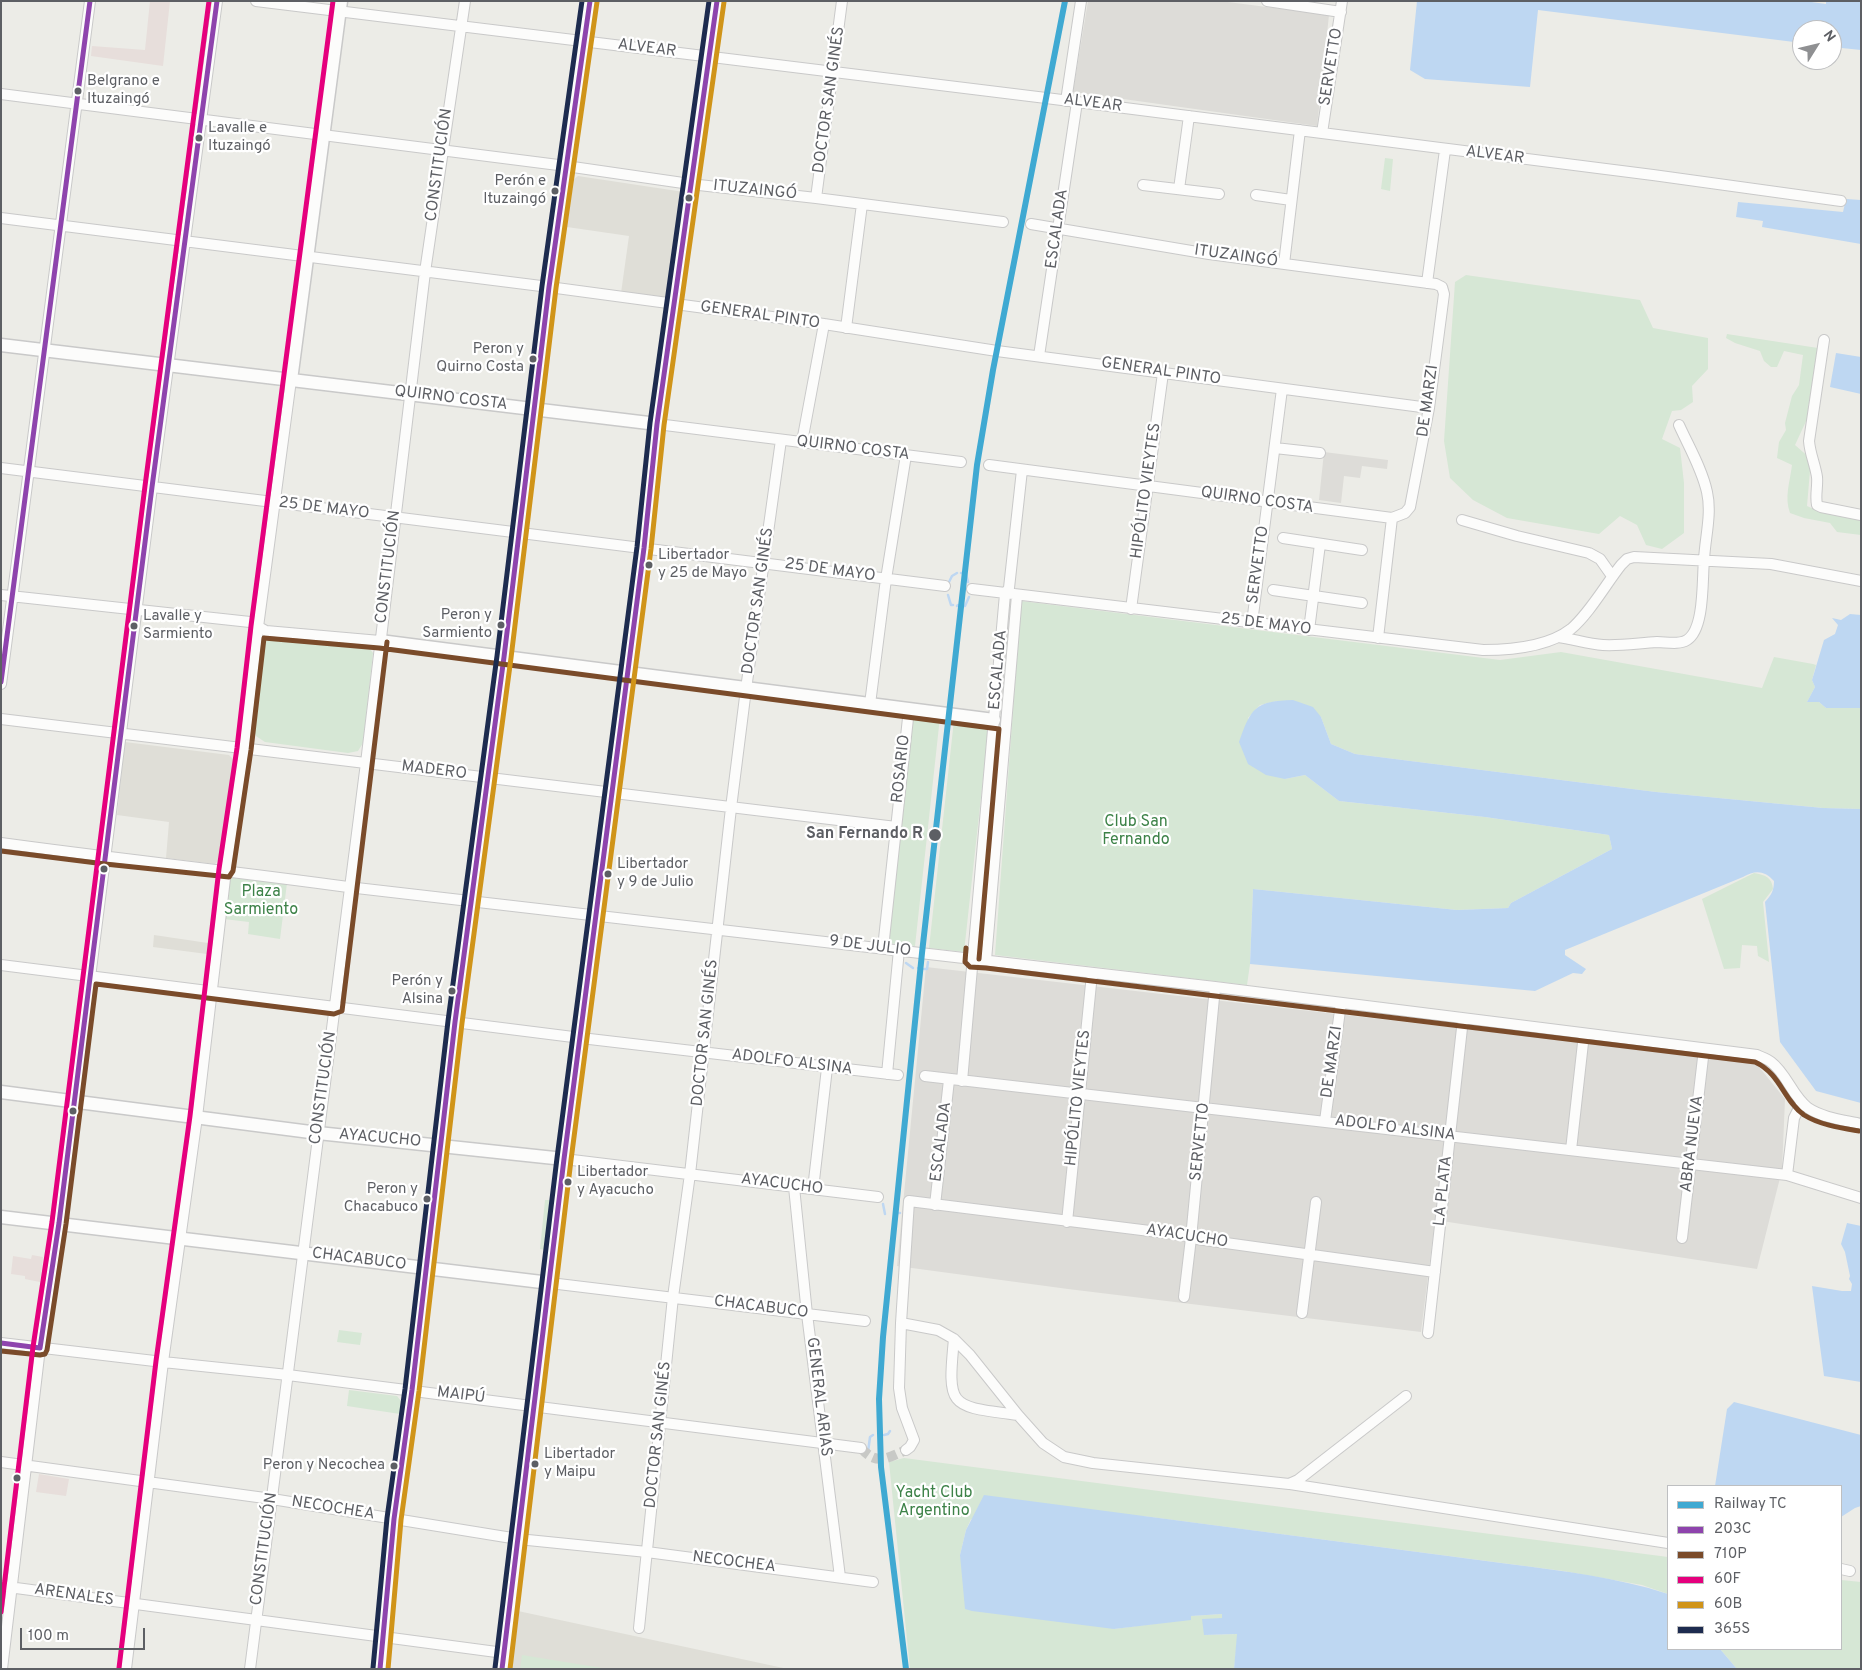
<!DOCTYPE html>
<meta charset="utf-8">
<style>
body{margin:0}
#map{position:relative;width:1862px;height:1670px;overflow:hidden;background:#ecece7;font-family:Overpass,sans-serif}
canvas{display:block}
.frame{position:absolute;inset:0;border:2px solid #5d5f64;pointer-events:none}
.legend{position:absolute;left:1667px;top:1485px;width:175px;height:165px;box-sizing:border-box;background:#fff;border:1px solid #bebfc1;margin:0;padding:6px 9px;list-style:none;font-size:15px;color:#5d5f64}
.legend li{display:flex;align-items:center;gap:10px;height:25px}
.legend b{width:25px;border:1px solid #bebfc1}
.north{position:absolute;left:1792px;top:20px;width:50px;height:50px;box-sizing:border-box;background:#fff;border:1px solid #bebfc1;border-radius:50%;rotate:54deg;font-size:14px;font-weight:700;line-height:20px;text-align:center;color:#5d5f64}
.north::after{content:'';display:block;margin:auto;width:18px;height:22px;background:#8f9092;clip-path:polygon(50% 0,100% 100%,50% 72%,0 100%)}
.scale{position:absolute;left:20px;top:1628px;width:125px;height:22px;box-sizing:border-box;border:2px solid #5d5f64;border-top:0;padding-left:6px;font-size:15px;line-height:18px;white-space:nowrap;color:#5d5f64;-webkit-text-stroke:4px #fff;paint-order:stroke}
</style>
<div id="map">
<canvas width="1862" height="1670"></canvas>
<div class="frame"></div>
<ul class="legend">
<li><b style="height:6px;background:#3fa9d2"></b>Railway TC</li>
<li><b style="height:6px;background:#8e44ad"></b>203C</li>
<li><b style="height:6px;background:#7a4b2a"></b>710P</li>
<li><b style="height:6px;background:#e5007d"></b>60F</li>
<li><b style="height:6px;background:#d09419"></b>60B</li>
<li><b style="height:6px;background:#1d2b4f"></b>365S</li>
</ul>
<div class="north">N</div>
<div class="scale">100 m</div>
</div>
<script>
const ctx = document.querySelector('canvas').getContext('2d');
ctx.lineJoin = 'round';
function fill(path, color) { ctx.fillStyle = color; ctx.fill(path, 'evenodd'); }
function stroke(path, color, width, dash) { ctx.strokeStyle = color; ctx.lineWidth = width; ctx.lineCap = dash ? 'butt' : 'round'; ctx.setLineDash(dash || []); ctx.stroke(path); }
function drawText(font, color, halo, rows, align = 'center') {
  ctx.font = font + ' Overpass,sans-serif'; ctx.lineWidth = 4.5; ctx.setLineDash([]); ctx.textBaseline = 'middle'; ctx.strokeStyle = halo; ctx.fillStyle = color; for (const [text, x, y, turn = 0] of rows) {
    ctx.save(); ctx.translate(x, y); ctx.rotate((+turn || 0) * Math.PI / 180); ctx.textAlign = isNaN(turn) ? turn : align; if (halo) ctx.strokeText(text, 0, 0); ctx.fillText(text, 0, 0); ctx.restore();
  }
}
const industrial = new Path2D(`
 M1088,1H1220L1329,15L1317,126L1073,92Z
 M1324,452L1388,460L1387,469L1362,466L1360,478L1344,476L1341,503L1319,500Z
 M926,967L1755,1062L1785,1099L1782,1170L1757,1269L1435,1220L1421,1332L1068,1289L897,1266Z`);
const education = new Path2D(`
 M578,176L684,192L668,300L621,293L629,236L567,227L574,179Z
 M125,742L229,755L234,760L219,860L215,864L166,858L169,822L117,815Z
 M154,935L208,943L207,954L153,947Z
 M518,1611L788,1669H510Z`);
const medical = new Path2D(`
 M150,1H170L163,66L91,56L92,46L145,50Z
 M32,1255L43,1257L40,1282L25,1279V1276L11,1274L13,1256L31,1259Z
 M39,1474L69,1479L66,1496L36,1492Z`);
const green = new Path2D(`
 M1385,158L1393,159L1390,191L1381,189Z
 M1466,275L1640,300L1653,328L1708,338V369L1692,386L1693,402L1681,410L1672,411L1662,439L1680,448L1684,483V533L1662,549L1646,545L1637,525L1620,516L1599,534L1507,518L1473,500L1450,478L1444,441L1455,282Z
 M1727,334L1818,348L1811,398L1808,406V417L1795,445L1811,459L1807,506L1816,510L1861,519V535L1837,532L1830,523L1804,518L1790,513C1784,497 1790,482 1792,465L1777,458L1779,442L1786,430L1785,423L1792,396L1799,385L1803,355L1784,351L1777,367H1771L1764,361L1760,351L1735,343L1726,338Z
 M1021,601L1500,660L1561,652L1762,688L1774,657L1813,664L1816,665L1812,680L1815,687L1807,702H1819L1826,708H1861V809L1823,808L1656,792L1355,754L1331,744L1321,717L1277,701L1260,705L1248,718L1285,779L1305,775L1339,801L1485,817L1609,835L1612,849L1511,903L1508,908L1457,910L1253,889L1250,964L1247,985L995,955Z
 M272,637L364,647L369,648L373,653L363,743L358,751L348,753L265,742L256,736L254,730L263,646L268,638Z
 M912,714L940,717L915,946L888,943Z
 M954,720L989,724L964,952L929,948Z
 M1754,873C1765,875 1772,877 1773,889L1763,902L1769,962L1758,956L1757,946L1742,945L1740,968L1724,969L1702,899Z
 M231,876L287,883L280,939L248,934L249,922L224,919L229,878Z
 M545,1200H551L546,1250L540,1249Z
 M339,1330L362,1333L360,1345L337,1342Z
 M349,1390L397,1396L401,1401L400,1414L347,1406Z
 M904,1458L1668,1557V1594L1642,1585L1563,1571L1143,1516L971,1519L966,1530L960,1555L1114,1629L1191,1619L1190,1616L1222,1614V1618L1205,1635L1238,1634L1234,1669H910L889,1462Z
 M1841,1580L1861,1582V1669H1737L1720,1649H1841Z
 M522,1655L608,1669H520Z`);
const water = new Path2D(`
 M1417,1H1804L1826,4V1H1861V50L1832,47V30H1802V43L1538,10L1530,87L1425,79L1410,70Z
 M1846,199L1861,200V244L1762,227L1763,221L1736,217L1738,202L1843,212Z
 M1836,353L1861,357V394L1830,387Z
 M1850,614L1861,615V708H1826L1819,702H1807L1815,687L1812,680L1824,640L1835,634L1838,625L1832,618L1841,620Z
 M1293,700L1313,707L1321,717L1331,744L1355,754L1656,792L1823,808L1861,809V1103L1816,1091L1780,1042L1765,902C1771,895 1774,891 1774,881C1764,870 1755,870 1743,877L1565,950V955L1586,969L1582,974L1573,973L1535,991L1250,964L1253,889L1457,910L1508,908L1511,903L1612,849L1609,835L1485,817L1339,801L1305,775L1285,779L1266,775L1248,764L1239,742C1251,708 1255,701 1293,700Z
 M1847,1223L1861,1226V1382L1824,1376L1812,1286L1842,1291H1851L1852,1284L1849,1279L1850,1276L1845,1252L1841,1244Z
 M1734,1402L1861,1435V1506L1855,1508L1841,1517V1486H1715L1727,1409Z
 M984,1495L1509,1564C1562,1571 1617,1577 1668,1594V1649H1720L1737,1669H1234L1237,1634L1204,1635L1202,1619L1222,1618V1614L1191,1616V1620L1114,1629L972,1611L965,1609L960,1555L966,1530Z`);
const stream = new Path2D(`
 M961,573H962
 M966,574L968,582
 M949,582L952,576L957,573
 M948,595L951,605H953
 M957,606L958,605
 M963,606H965L969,597
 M906,963L913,968
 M918,968H919
 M924,969H927L928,962
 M883,1204L885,1214
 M898,1213H900
 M884,1435L888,1434L890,1431
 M868,1452L870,1437L873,1435`);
const minorTunnel = new Path2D(`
 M861,1448C877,1466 887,1458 906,1450`);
const minor = new Path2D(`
 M256,1L1046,98L1653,175L1841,201
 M1267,1L1341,12
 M1,94L566,166L690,184L816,198L1003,222
 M1066,101L1081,1
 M1322,133L1342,1
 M1143,185L1219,194
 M1179,189L1189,116
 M1256,195L1291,200
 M816,198L842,1
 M1,218L549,287L824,324L997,351L1429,408
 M1284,264L1300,130
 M1427,283L1445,150
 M846,328L862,204
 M1824,340L1809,441C1810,454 1815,464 1817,477C1818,486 1815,495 1817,505L1821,507L1861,515
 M1039,356L1077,102
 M657,424L961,462
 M802,442L824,324
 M1275,448L1320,453
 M989,465L1392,518L1405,513L1410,507L1429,408L1444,294L1442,287L1436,284L1209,254L1031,224
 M1,468L945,586
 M1462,520L1517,536L1589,553L1600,559L1612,576
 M1283,538L1362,550
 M972,589L1483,650C1511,650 1548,647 1571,629C1589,614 1606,584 1621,565L1627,559L1634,557L1771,564L1861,581
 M1273,590L1362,603
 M1,595L250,622L266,631L380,641
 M1131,609L1163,373
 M1252,623L1282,389
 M1309,630L1320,544
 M1558,637C1573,639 1588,644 1603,645C1621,646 1639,643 1657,642C1666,642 1679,645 1687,640C1705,629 1702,579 1704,560C1705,538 1712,514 1707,492C1702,469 1689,447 1679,425
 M1378,638L1392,518
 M1,684L90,1
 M870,704L886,579L906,455
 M1,719L896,827
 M1,843C117,859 233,871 348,887L1215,987L1757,1055C1761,1057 1767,1059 1771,1062C1787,1074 1792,1096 1808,1108C1823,1118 1843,1120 1861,1124
 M883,948L909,709
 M986,960L1017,595
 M1,965L581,1038L898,1075
 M887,1074L899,950
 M925,1076L1787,1175L1861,1198
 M962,1081L1005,594L1009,588L1022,470
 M1325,1121L1341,1003
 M1571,1150L1584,1034
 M564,1159L878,1197
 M1787,1175L1794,1118L1802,1102
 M794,1187L807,1314L840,1577
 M813,1189L827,1068
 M935,1205L949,1080
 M1067,1222L1092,974
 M1682,1238L1704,1049
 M550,1283L865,1321
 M1184,1297L1191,1238L1215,987
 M1302,1313L1316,1202
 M901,1323L938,1330L954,1339L970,1355L1018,1415L1043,1443L1064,1457L1093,1463L1289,1484L1298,1480L1406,1396
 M1428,1333L1463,1019
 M954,1339C947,1409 950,1406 1018,1415
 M1,1343L163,1362L288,1375L861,1448
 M906,1450L910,1447L914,1440L902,1408L899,1388L901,1323L909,1201L1182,1235L1197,1239L1435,1272
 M1,1462L272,1499L518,1539L647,1552L873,1582
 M1290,1484L1668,1543
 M1841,1569L1850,1571
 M1,1586L504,1653
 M639,1628L673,1297L690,1174L731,808L746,689L781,440
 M2,1669L40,1348L59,1223L152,487L217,1
 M126,1669L163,1362L197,1117L226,870L244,749L258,627L291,380
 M250,1669L366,763L425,272L465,1`);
const tertiary = new Path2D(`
 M1,345L657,424
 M291,380L341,1
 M380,641L994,720
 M1,1092L318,1133L564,1159
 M1,1217L550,1283`);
const secondary = new Path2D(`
 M380,1669L394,1519L412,1390L455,1022L504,657L549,287L590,1
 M502,1669L564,1159L644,548L657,424L717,1`);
const bus1 = new Path2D(`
 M1,682L90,1
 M1,1343L40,1348L59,1223L152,487L217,1
 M380,1669L394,1519L412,1390L455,1022L504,657L549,287L590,1
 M502,1669L564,1159L644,548L657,424L717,1`);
const bus2 = new Path2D(`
 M1,851L105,864L229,877L233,871L251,750L264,638L379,648L999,729L979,959
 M966,948L965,962L970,967L986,968L1755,1062C1781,1074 1783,1100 1804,1115C1820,1125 1841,1128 1859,1131
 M1,1351L40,1355L45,1354L47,1350L66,1224L96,984L334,1014L342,1011L387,642`);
const bus3 = new Path2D(`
 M1,1612L33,1347L52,1222L145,486L209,1
 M119,1668L156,1361L190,1116L219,869L237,748L251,626L333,1`);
const bus4 = new Path2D(`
 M388,1669L401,1520L419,1391L462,1023L511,658L556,288L597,2
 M510,1669L571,1160L651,549L664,425L724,2`);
const bus5 = new Path2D(`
 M373,1668L387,1518L405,1389L448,1021L497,656L542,286L582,1
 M495,1668L557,1158L637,547L650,423L709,1`);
const rail1 = new Path2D(`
 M906,1669L881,1467L879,1399L883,1337L922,953L977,465L993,370L1065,1`);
const markers = [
 [78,91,4.5,"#5d5f64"],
 [199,138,4.5,"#5d5f64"],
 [555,191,4.5,"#5d5f64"],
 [689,198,4.5,"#5d5f64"],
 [533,359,4.5,"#5d5f64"],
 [649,565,4.5,"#5d5f64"],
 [501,625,4.5,"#5d5f64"],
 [134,626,4.5,"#5d5f64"],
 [935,835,7,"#5d5f64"],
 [104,869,4.5,"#5d5f64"],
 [608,874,4.5,"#5d5f64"],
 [452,991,4.5,"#5d5f64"],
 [73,1111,4.5,"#5d5f64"],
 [568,1182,4.5,"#5d5f64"],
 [427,1199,4.5,"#5d5f64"],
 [535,1464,4.5,"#5d5f64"],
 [394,1466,4.5,"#5d5f64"],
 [17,1478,4.5,"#5d5f64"]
];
const busNames = [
 ["Belgrano e",87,82],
 ["Ituzaingó",87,100],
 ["Lavalle e",208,129],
 ["Ituzaingó",208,147],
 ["Perón e",546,182,"right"],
 ["Ituzaingó",546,200,"right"],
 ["Peron y",524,350,"right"],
 ["Quirno Costa",524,368,"right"],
 ["Libertador",658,556],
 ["y 25 de Mayo",658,574],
 ["Peron y",492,616,"right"],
 ["Sarmiento",492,634,"right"],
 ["Lavalle y",143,617],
 ["Sarmiento",143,635],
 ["Libertador",617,865],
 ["y 9 de Julio",617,883],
 ["Perón y",443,982,"right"],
 ["Alsina",443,1000,"right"],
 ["Libertador",577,1173],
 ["y Ayacucho",577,1191],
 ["Peron y",418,1190,"right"],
 ["Chacabuco",418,1208,"right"],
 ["Libertador",544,1455],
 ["y Maipu",544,1473],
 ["Peron y Necochea",385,1466,"right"]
];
const streetNames = [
 ["ALVEAR",647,49,7],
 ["SERVETTO",1332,67,-81],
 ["DOCTOR SAN GINÉS",830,100,-82],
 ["ALVEAR",1093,104,7],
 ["ALVEAR",1495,156,7],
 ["CONSTITUCIÓN",440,165,-82],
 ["ITUZAINGÓ",755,191,6],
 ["ESCALADA",1058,229,-82],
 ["ITUZAINGÓ",1236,257,8],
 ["GENERAL PINTO",760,316,8],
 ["GENERAL PINTO",1161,372,8],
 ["QUIRNO COSTA",451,399,7],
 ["DE MARZI",1429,401,-82],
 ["QUIRNO COSTA",853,449,7],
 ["HIPÓLITO VIEYTES",1147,491,-82],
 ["QUIRNO COSTA",1257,501,8],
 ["25 DE MAYO",324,509,7],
 ["SERVETTO",1259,565,-82],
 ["CONSTITUCIÓN",389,567,-83],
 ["25 DE MAYO",830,571,8],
 ["DOCTOR SAN GINÉS",759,601,-82],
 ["25 DE MAYO",1266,625,7],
 ["ESCALADA",999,670,-85],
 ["ROSARIO",902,769,-84],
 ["MADERO",434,771,7],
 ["9 DE JULIO",870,947,7],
 ["DOCTOR SAN GINÉS",706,1033,-84],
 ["DE MARZI",1333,1062,-82],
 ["ADOLFO ALSINA",792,1063,7],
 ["CONSTITUCIÓN",324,1088,-82],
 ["HIPÓLITO VIEYTES",1079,1098,-84],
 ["ADOLFO ALSINA",1395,1129,7],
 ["AYACUCHO",380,1139,5],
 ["ESCALADA",942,1142,-83],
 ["SERVETTO",1201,1142,-84],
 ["ABRA NUEVA",1693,1144,-83],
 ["AYACUCHO",782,1185,7],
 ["LA PLATA",1444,1191,-84],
 ["AYACUCHO",1187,1237,9],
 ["CHACABUCO",359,1260,7],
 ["CHACABUCO",761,1308,7],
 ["MAIPÚ",461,1396,7],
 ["GENERAL ARIAS",818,1397,83],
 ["DOCTOR SAN GINÉS",659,1435,-84],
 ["NECOCHEA",333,1509,9],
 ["CONSTITUCIÓN",265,1549,-82],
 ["NECOCHEA",734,1563,7],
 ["ARENALES",74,1596,8]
];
const parkNames = [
 ["Club San",1136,823],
 ["Fernando",1136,841],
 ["Plaza",261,893],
 ["Sarmiento",261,911],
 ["Yacht Club",934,1494],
 ["Argentino",934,1512]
];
const stopNames = [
 ["San Fernando R",923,835]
];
fill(industrial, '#dddcd8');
fill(education, '#dfded7');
fill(medical, '#e7dedb');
fill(green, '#d6e7d5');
fill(water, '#bed7f2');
stroke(stream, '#bed7f2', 2.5);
stroke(minorTunnel, '#c8c9c6', 10, [10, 5]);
stroke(minor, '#c9c9c9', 12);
stroke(tertiary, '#c9c9c9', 15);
stroke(secondary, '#c9caca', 16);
stroke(minor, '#fcfcfb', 10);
stroke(tertiary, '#fcfcfb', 12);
stroke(secondary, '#fcfcfb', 14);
stroke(bus1, '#8e44ad', 5);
stroke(bus2, '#7a4b2a', 5);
stroke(bus3, '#e5007d', 5);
stroke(bus4, '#d09419', 5);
stroke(bus5, '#1d2b4f', 5);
stroke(rail1, '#3fa9d2', 6);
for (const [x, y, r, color] of markers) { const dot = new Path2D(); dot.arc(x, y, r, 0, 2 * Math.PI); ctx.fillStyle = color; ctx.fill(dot); stroke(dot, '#fff', 2); }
drawText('15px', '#5d5f64', '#fff', busNames, 'left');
drawText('16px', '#5d5f64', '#fff', streetNames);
drawText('16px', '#3d8248', '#fff', parkNames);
drawText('bold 16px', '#5d5f64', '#fff', stopNames, 'right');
</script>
